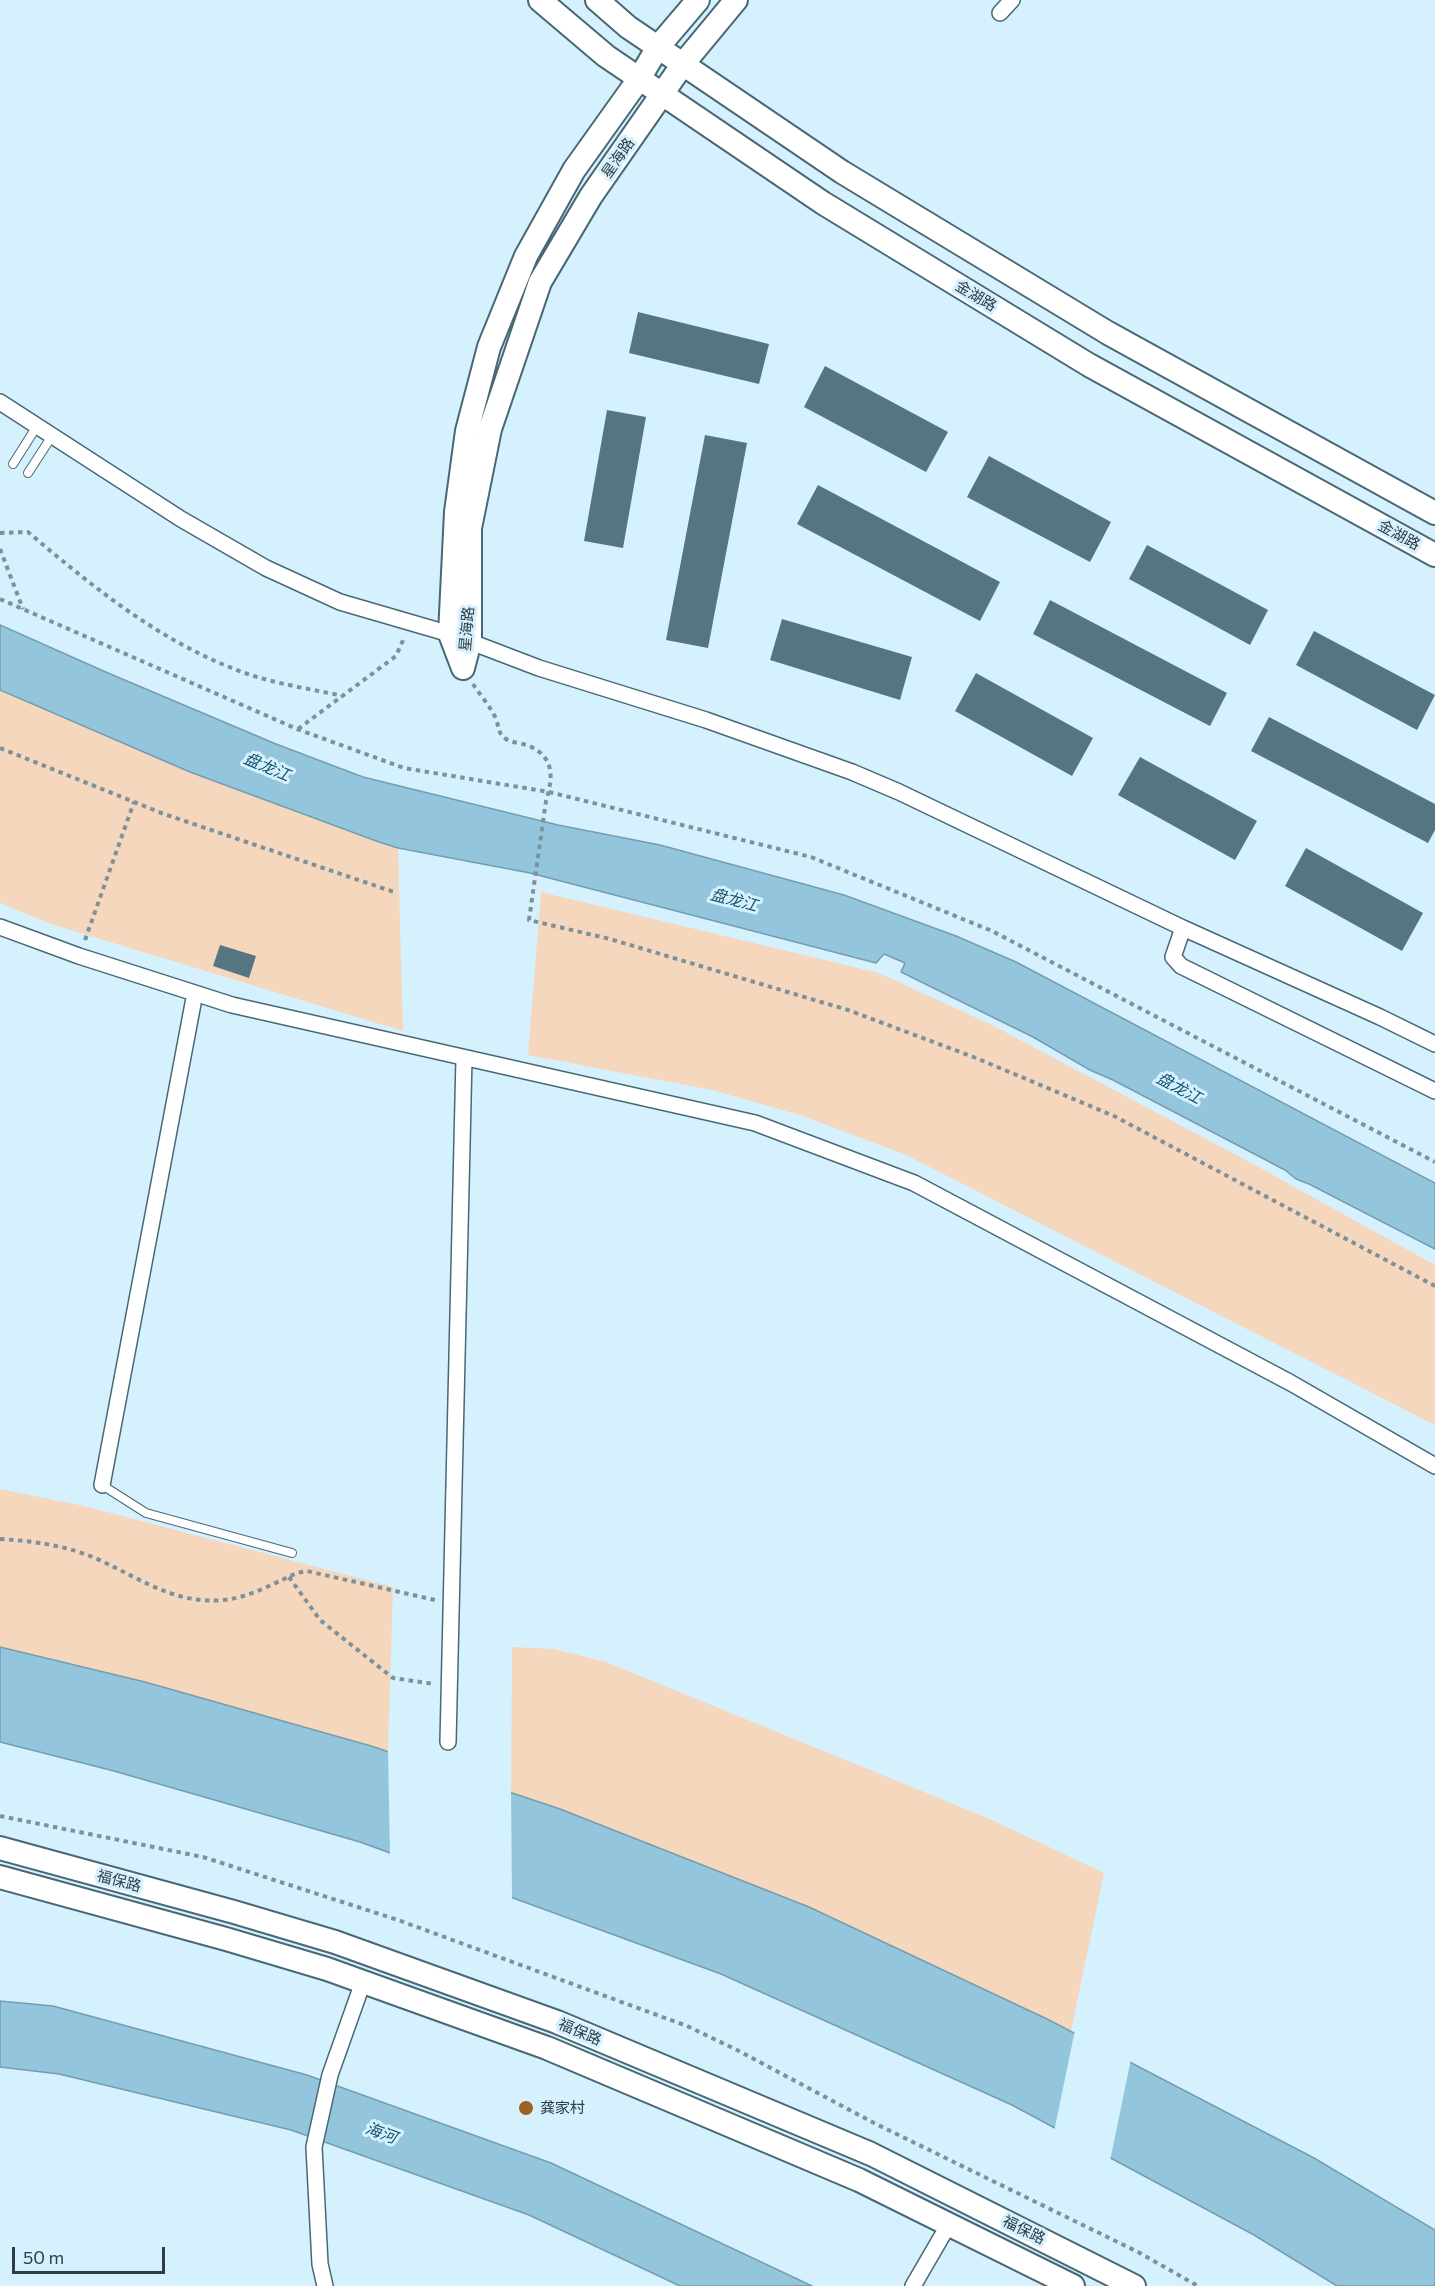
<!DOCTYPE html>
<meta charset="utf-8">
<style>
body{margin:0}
#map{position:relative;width:1435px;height:2286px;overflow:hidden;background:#d5f1fe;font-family:Commissioner,sans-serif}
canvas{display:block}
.scale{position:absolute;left:12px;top:2247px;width:153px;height:27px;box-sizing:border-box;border:3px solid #2f3d44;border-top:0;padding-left:8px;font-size:18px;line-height:21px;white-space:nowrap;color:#2f3d44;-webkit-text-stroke:4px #d5f1fe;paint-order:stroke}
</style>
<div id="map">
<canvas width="1435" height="2286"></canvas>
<div class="scale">50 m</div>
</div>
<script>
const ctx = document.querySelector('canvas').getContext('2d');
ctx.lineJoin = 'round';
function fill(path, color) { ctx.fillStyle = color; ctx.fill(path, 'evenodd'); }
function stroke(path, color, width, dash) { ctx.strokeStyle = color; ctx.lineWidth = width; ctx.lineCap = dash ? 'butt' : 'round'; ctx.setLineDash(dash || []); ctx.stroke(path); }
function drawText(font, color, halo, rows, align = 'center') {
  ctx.font = font + ' Commissioner,"Noto Sans SC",sans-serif'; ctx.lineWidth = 6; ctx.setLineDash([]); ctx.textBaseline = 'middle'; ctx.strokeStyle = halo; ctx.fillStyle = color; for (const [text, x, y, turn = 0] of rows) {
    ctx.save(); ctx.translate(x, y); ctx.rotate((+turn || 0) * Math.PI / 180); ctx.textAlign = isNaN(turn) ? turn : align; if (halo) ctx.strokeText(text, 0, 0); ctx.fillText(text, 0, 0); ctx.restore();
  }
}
const green = new Path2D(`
 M0,690L190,772L398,848L403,1031L51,924L0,903Z
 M541,892L879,973L990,1024L1255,1165L1435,1265V1425L906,1155L803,1116L712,1090L528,1055Z
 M0,1489L84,1506L393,1587L388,1752L145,1682L0,1647Z
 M512,1647L554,1649L606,1662L990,1819L1104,1873L1071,2031L809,1907L560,1809L511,1793Z`);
const water = new Path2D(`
 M0,625L108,673L276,744L363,777L558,825L660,845L844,895L956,936L1016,962L1435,1183V1249L1309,1184L1296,1179L1285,1170L1113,1080L1090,1070L1033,1037L901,972L905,963L884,954L876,963L530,873L398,848L379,842L190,772L0,690Z
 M0,1647L145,1682L371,1746L560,1809L809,1907L1047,2019L1314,2158L1435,2230V2286H1337L1254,2235L1012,2105L721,1974L360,1842L114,1771L0,1742Z
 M0,2001L53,2006L307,2075L551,2163L812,2286H680L529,2215L291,2130L59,2074L0,2067Z`);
const pier = new Path2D(`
 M388,1749L511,1789L512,1900L390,1856Z
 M1075,2030L1131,2059L1110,2161L1054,2132Z`);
const building = new Path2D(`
 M638,312L769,344L759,384L629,353Z
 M825,366L948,432L926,472L804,407Z
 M607,410L646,417L623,548L584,541Z
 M705,435L747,443L708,648L666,640Z
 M989,456L1111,522L1090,562L967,497Z
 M818,485L1000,582L980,621L797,524Z
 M1147,545L1268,610L1250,645L1129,579Z
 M1050,600L1227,693L1210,726L1033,634Z
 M782,619L912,657L900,700L770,660Z
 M1314,631L1435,695L1417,730L1296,665Z
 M976,673L1093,738L1072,776L955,711Z
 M1269,717L1435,804V830L1428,843L1251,751Z
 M1140,757L1257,821L1235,860L1118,795Z
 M1306,848L1423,913L1402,951L1285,886Z
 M220,945L256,956L249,978L213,966Z`);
const path = new Path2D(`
 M0,533L28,532C94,588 163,644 245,673C276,684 311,689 343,696
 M0,549L23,609
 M0,599L297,729L404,768L549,792L811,857L992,931L1435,1162
 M473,684C480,695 491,707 496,719C499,727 498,734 506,739C512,743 522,743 529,746C555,757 553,778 546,801L529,920L610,939L848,1010L976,1058L1114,1116L1435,1286
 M298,729L396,656L404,638
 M0,748L164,814L394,892
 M85,940L134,802
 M0,1539C32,1541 64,1545 95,1558C138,1577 174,1605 224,1600C251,1597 274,1583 297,1573L307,1571L435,1600
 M289,1577L320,1620L393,1678L434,1684
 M0,1816L203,1857L398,1920L687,2026L737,2050L874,2123L1138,2252L1198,2286`);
const lane = new Path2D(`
 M13,464L37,426
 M28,473L52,436
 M102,1485L146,1513L292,1553`);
const street = new Path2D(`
 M1000,13L1012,0
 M0,402L181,519L266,568L340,602L450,634L539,668L706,720L852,772L899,792L1183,928L1380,1017L1435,1044
 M0,927L79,956L232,1005L755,1123L914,1183L1291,1383L1435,1466
 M1183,928L1173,957L1181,966L1435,1091
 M102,1485L195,993
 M448,1742L464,1058
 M325,2286L320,2264L314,2147L330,2075L363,1982
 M913,2286L949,2224`);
const secondary = new Path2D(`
 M540,0L606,56L823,203L1089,365L1435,555
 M597,0L628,27L842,172L1108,333L1435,513
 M463,668L470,641V528L490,429L540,282L591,196L683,64L736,0
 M463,668L450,634L456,512L467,431L489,347L526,256L574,170L639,79L658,47L698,0
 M0,1848L234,1912L335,1942L557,2022L871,2154L1134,2286
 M0,1877L226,1939L327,1969L547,2048L859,2180L1073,2286`);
const markers = [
 [526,2108,8,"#9d6123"]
];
const streetNames = [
 ["星海路",618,158,-55],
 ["金湖路",976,296,31],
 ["金湖路",1399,535,29],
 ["星海路",467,629,-85],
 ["福保路",119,1881,15],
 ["福保路",580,2032,23],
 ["福保路",1024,2230,26]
];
const poiNames = [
 ["龚家村",540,2108]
];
const waterNames = [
 ["盘龙江",267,767,23],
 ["盘龙江",734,900,15],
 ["盘龙江",1179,1088,28],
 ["海河",381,2133,20]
];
fill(green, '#f5d7bd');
fill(water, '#93c6dd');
stroke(water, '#759daf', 1.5);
fill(pier, '#d5f1fe');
fill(building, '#557583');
stroke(lane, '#486875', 10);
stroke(street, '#486875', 18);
stroke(secondary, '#486875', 26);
stroke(path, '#7d919b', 4, [4.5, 4.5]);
stroke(lane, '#fff', 8);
stroke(street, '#fff', 15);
stroke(secondary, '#fff', 22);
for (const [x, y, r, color] of markers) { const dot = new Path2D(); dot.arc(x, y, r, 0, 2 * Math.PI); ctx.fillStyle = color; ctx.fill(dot); stroke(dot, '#d5f1fe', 2); }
drawText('15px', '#2f3d44', '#d5f1fe', streetNames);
drawText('15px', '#2f3d44', '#d5f1fe', poiNames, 'left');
drawText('italic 16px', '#10536a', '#d5f1fe', waterNames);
</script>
